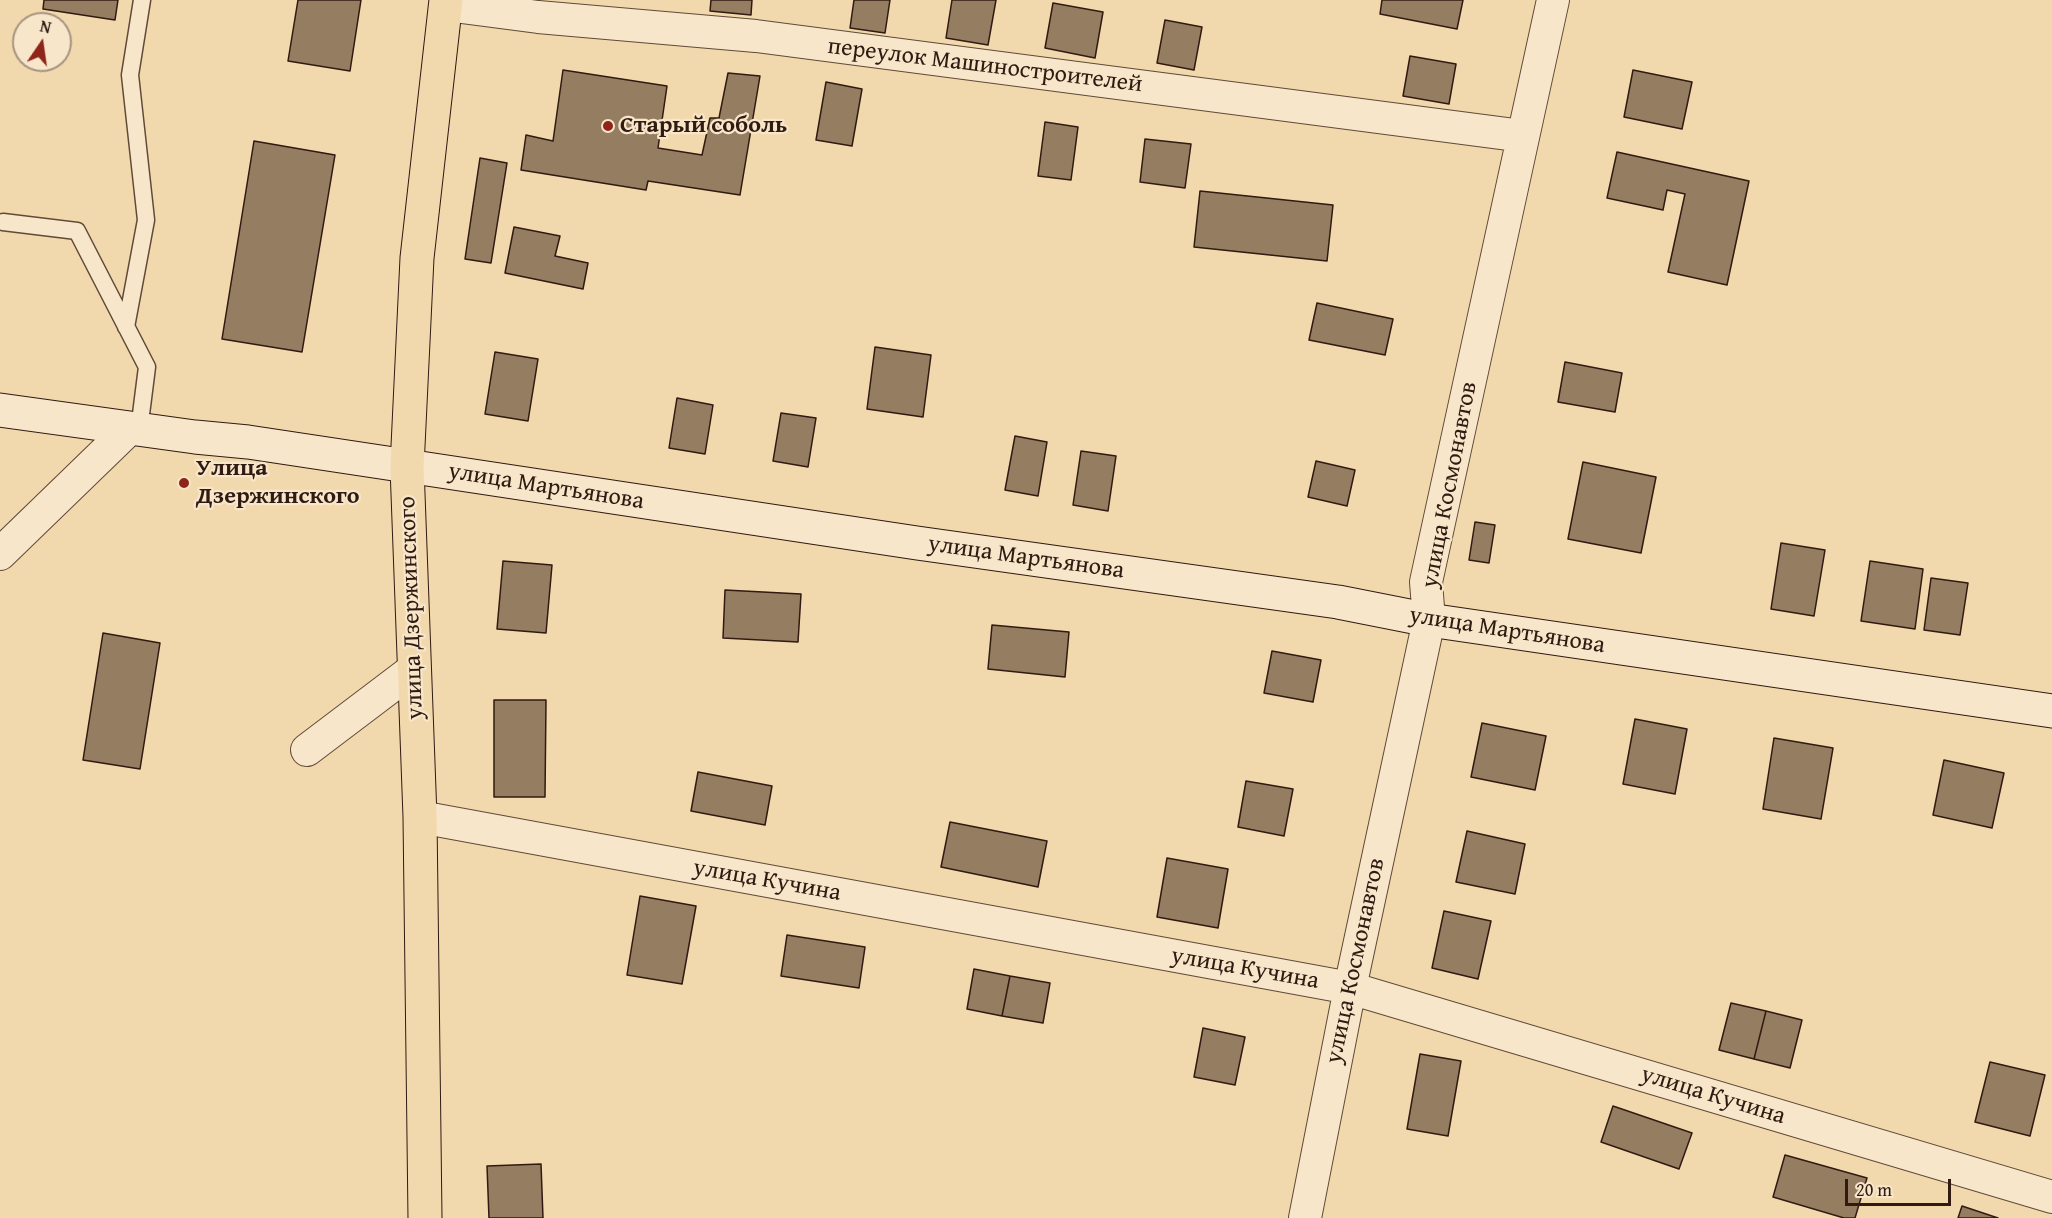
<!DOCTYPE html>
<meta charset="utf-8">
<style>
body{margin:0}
#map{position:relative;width:2052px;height:1218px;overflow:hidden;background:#f2d8ad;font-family:"Gentium Book Plus",serif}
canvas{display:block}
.north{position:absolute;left:12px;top:12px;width:60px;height:60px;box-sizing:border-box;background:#f7e6ca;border:2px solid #a79480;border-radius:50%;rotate:13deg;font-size:16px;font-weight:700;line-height:24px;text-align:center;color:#301a11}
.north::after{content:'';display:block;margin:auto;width:21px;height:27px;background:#8f2418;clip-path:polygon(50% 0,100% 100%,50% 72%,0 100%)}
.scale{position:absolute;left:1845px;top:1179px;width:106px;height:27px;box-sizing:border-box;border:3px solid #301a11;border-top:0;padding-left:8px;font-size:18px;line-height:21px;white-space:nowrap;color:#301a11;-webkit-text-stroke:4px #f7e6ca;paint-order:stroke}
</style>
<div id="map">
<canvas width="2052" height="1218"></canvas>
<div class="north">N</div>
<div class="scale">20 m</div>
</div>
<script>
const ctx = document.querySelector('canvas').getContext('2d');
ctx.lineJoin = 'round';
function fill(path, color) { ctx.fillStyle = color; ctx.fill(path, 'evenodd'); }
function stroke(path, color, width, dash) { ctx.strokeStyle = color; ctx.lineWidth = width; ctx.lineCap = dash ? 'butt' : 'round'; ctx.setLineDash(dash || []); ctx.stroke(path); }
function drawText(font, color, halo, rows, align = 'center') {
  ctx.font = font + ' "Gentium Book Plus",serif'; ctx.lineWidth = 4.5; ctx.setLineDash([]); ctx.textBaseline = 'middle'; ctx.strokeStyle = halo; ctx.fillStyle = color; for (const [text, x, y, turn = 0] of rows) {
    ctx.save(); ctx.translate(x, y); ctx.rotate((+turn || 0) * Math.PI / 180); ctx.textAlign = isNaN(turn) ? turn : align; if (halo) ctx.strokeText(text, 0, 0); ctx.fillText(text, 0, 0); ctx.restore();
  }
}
const building = new Path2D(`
 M44,0H118L115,20L43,9Z
 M298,0H361L350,71L288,61Z
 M711,0H752L751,15L710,11Z
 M854,0H890L885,33L850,28Z
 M952,0H996L988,45L946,38Z
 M1382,0H1463L1457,29L1380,14Z
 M1053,3L1103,12L1095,58L1045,48Z
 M1165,20L1202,27L1194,70L1157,63Z
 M1410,56L1456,64L1449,104L1403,96Z
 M563,70L667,86L658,148L702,155L710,118H719L728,73L760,76L740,195L648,181L646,190L521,170L526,135L553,141Z
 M1633,70L1692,82L1682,129L1624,117Z
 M826,82L862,89L852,146L816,140Z
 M1045,122L1078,127L1071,180L1038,176Z
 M1145,139L1191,144L1185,188L1140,182Z
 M254,141L335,155L302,352L222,339Z
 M1617,152L1749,181L1727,285L1668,272L1685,194L1667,190L1663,210L1607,198Z
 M480,158L507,163L491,263L465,259Z
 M1200,191L1333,205L1327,261L1194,247Z
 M514,227L560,236L555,256L588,263L583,289L505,273Z
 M1317,303L1393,319L1385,355L1309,340Z
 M875,347L931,355L923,417L867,409Z
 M495,352L538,359L528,421L485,414Z
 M1565,362L1622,373L1615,412L1558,402Z
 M677,398L713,405L705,454L669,448Z
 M781,413L816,418L808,467L773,461Z
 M1015,436L1047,442L1038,496L1005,490Z
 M1081,451L1116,456L1108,511L1073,505Z
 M1316,461L1355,470L1347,506L1308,497Z
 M1583,462L1656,477L1641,553L1568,539Z
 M1475,522L1495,525L1489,563L1469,560Z
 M1781,543L1825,550L1814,616L1771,609Z
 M503,561L552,565L546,633L497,629Z
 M1870,561L1923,569L1915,629L1861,621Z
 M1931,578L1968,583L1960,635L1924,630Z
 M725,590L801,594L798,642L723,638Z
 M992,625L1069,632L1065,677L988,669Z
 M103,633L160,643L140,769L83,760Z
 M1272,651L1321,660L1313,702L1264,693Z
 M494,700H546L545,797H494Z
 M1635,719L1687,729L1675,794L1623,784Z
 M1482,723L1546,736L1535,790L1471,777Z
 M1774,738L1833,748L1821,819L1763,809Z
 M1944,760L2004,773L1992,828L1933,815Z
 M698,772L772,786L765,825L691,811Z
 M1246,781L1293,789L1284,836L1238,827Z
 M950,822L1047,841L1038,887L941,867Z
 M1467,831L1525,844L1515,894L1456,882Z
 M1167,858L1228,869L1218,928L1157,917Z
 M640,896L696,906L682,984L627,975Z
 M1444,911L1491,921L1478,979L1432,968Z
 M787,935L865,947L859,988L781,976Z
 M974,969L1010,976L1002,1016L967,1009Z
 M1010,976L1050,983L1043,1023L1002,1016Z
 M1731,1003L1766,1011L1754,1059L1719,1050Z
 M1766,1011L1802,1020L1790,1068L1754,1059Z
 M1203,1028L1245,1037L1235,1085L1194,1077Z
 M1420,1054L1461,1061L1448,1136L1407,1129Z
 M1990,1062L2045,1075L2030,1136L1975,1122Z
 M1613,1106L1692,1133L1679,1169L1601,1142Z
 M1785,1155L1867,1178L1855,1218H1844L1773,1197Z
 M541,1164L543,1218H489L487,1166Z
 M1962,1206L1998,1218H1958Z`);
const lane = new Path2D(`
 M3,222L77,231L147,367L139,430
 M126,327L146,220L130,75L142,0`);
const street = new Path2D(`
 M446,5L538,17L756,36L1523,136
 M0,554L129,429
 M307,750L414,669
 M420,817L1350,988L2052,1197
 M1305,1218L1350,988L1429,620L1426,582L1553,0`);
const secondary = new Path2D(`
 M0,410L195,437L248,442L917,543L1338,602L1429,620L2052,711`);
const primary = new Path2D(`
 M425,1218L420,817L407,467L417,258L446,0`);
const markers = [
 [608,126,6,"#8f2418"],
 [184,483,6,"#8f2418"]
];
const streetNames = [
 ["переулок Машиностроителей",985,66,7],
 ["улица Космонавтов",1450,485,-79],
 ["улица Мартьянова",546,487,9],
 ["улица Мартьянова",1026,558,8],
 ["улица Дзержинского",412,608,-92],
 ["улица Мартьянова",1507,631,9],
 ["улица Кучина",767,881,10],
 ["улица Космонавтов",1356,961,-78],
 ["улица Кучина",1245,969,10],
 ["улица Кучина",1713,1096,17]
];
const poiNames = [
 ["Старый соболь",620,126],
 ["Улица",196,469],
 ["Дзержинского",196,497]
];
fill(building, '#957d62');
stroke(building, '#301a11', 1.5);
stroke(lane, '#604a38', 19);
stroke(street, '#604a38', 34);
stroke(secondary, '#301a11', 35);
stroke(primary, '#301a11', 35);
stroke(lane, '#f7e6ca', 16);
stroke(street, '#f7e6ca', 32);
stroke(secondary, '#f7e6ca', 33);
stroke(primary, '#f2d8ad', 33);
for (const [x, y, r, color] of markers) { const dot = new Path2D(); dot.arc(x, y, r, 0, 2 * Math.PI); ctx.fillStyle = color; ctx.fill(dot); stroke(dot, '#f7e6ca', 2); }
drawText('24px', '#301a11', '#f7e6ca', streetNames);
drawText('bold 24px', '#301a11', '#f7e6ca', poiNames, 'left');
</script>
